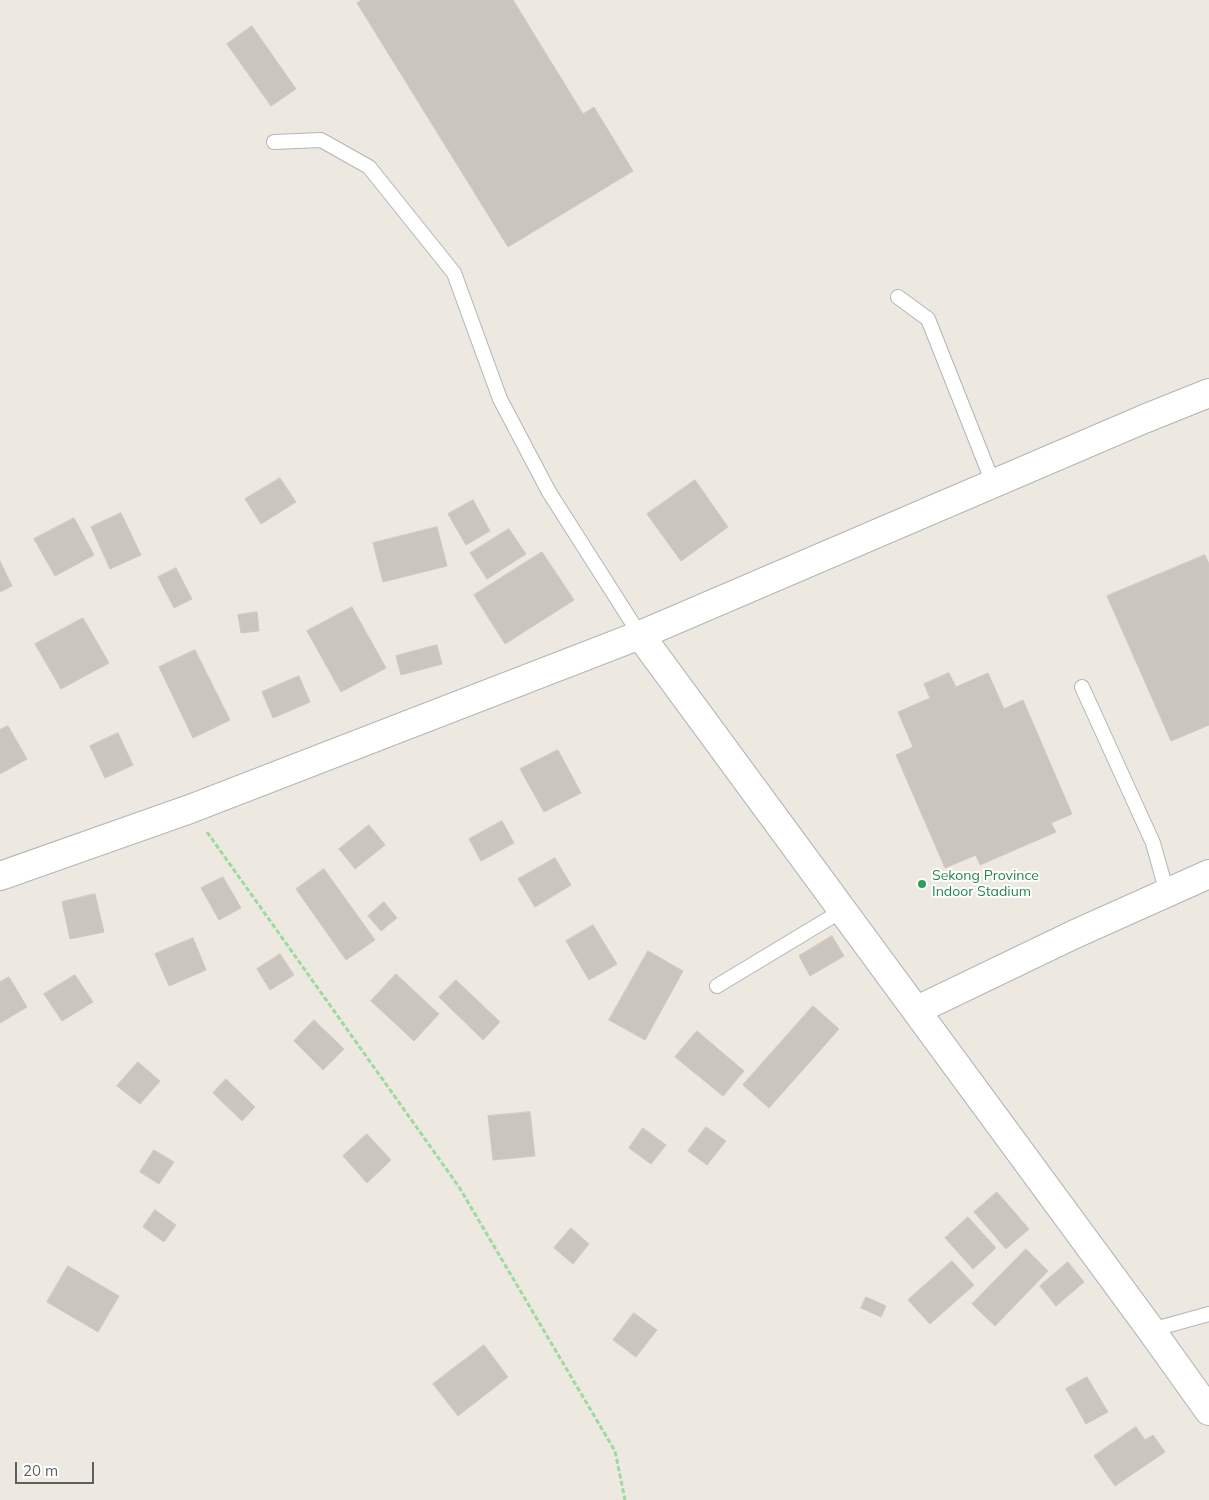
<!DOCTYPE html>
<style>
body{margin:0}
#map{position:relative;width:1209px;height:1500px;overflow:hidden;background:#ede8e0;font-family:Mulish,sans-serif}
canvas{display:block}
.scale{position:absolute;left:15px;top:1462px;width:79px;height:22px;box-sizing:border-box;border:2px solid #595f63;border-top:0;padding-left:6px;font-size:15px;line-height:18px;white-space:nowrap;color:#595f63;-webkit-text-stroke:4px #fff;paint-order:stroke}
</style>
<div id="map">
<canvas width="1209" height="1500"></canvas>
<div class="scale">20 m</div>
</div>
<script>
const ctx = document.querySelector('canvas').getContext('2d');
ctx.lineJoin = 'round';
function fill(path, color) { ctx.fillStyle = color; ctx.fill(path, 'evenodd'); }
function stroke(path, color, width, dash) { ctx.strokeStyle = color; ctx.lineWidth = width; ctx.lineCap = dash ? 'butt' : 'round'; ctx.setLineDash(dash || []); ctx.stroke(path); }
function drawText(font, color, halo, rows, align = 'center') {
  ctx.font = font + ' Mulish,sans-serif'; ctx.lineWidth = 4; ctx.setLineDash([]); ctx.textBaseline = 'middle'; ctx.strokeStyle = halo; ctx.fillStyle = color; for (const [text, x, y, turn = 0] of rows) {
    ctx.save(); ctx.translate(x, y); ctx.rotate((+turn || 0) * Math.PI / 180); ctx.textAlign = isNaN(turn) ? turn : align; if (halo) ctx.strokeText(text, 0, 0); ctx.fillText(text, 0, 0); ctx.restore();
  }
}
const building = new Path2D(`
 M362,0H513L583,114L594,107L633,171L508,247L357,3Z
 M252,26L296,89L271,106L227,44Z
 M280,478L296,502L261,524L245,499Z
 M695,480L728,527L681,561L647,514Z
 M473,500L490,531L466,545L448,514Z
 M121,513L141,555L110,569L91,527Z
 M74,518L94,555L55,576L34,539Z
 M437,527L447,566L383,582L373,543Z
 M509,529L526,554L487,579L470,553Z
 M542,552L574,600L505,644L474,595Z
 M1205,555L1209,564V725L1171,741L1107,596Z
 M0,561L12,586L0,592Z
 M176,568L192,599L174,608L158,577Z
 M352,607L386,668L341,692L307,631Z
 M257,612L259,631L241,633L238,615Z
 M83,618L109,663L61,689L35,644Z
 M437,645L442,664L401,675L396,656Z
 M195,650L230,720L193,738L159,667Z
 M949,673L956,687L988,673L1004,709L1023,700L1072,814L1051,823L1056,832L980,865L976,855L945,868L896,755L913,747L898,712L930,698L924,684Z
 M299,676L310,702L273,718L262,692Z
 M8,726L27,759L0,774V730Z
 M118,733L133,765L105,778L90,746Z
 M558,750L581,793L544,812L520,769Z
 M502,821L514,843L481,861L469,839Z
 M369,825L385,845L355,869L339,849Z
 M555,858L571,885L535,907L518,879Z
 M324,869L375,940L346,960L296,889Z
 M223,877L241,908L219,920L201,888Z
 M95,894L104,932L70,939L62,902Z
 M384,902L397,918L381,931L368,916Z
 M593,925L617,964L589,980L566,941Z
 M832,936L844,956L810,976L799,956Z
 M193,938L206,970L169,986L155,954Z
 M648,951L683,971L645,1040L609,1020Z
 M280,954L294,975L270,990L257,969Z
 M396,974L439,1014L414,1041L371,1001Z
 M75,975L93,1002L62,1021L44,994Z
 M9,977L27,1007L0,1023V982Z
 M456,980L500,1022L483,1040L439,997Z
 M813,1006L839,1029L769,1108L743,1085Z
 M314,1020L344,1049L323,1070L294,1041Z
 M697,1031L744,1071L723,1096L675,1057Z
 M138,1062L160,1081L140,1104L117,1086Z
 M226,1079L255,1107L242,1121L213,1093Z
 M530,1112L535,1156L493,1160L488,1116Z
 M706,1127L726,1141L707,1165L688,1151Z
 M643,1128L666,1145L651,1164L629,1148Z
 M367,1134L391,1160L367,1183L343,1156Z
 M154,1150L174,1162L159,1184L140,1172Z
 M997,1192L1029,1229L1006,1249L974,1212Z
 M155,1210L176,1225L164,1242L143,1227Z
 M968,1217L996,1248L973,1269L945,1238Z
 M571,1228L589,1244L573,1264L554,1248Z
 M1026,1249L1048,1271L995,1326L972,1304Z
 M952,1261L974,1285L930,1324L908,1300Z
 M1068,1262L1084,1282L1056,1306L1040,1286Z
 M68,1266L119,1296L98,1332L47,1302Z
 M866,1297L886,1306L881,1317L861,1308Z
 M634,1313L657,1330L636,1357L613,1340Z
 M484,1345L508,1377L458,1416L433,1384Z
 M1087,1377L1108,1412L1086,1424L1066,1389Z
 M1136,1427L1145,1440L1153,1435L1165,1452L1115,1486L1094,1456Z`);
const path = new Path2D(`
 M207,832L459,1187L615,1451L625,1500`);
const lane = new Path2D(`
 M274,142L321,140L369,167L454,273L500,399L549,492L640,635
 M898,297L928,319L993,483
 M1082,687L1153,843L1167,893
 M717,986L843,910
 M1151,1330L1209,1314`);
const street = new Path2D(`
 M640,635L1151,1330L1209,1411
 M0,876L190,809L640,635L1144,419L1209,393
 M917,1010L1075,934L1209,874`);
const markers = [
 [922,884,5,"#2e9e5b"]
];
const leisureNames = [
 ["Sekong Province",932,876],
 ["Indoor Stadium",932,892]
];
fill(building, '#cac5bf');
stroke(building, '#d2c8be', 1);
stroke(lane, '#b1b5b9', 16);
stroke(street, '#b1b5b9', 30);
stroke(path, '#9cdba0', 3, [5, 2.5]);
stroke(lane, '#fff', 14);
stroke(street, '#fff', 28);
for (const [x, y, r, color] of markers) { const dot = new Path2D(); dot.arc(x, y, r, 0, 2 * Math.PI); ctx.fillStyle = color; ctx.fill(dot); stroke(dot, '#fff', 2); }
drawText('14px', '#27864d', '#fff', leisureNames, 'left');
</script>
